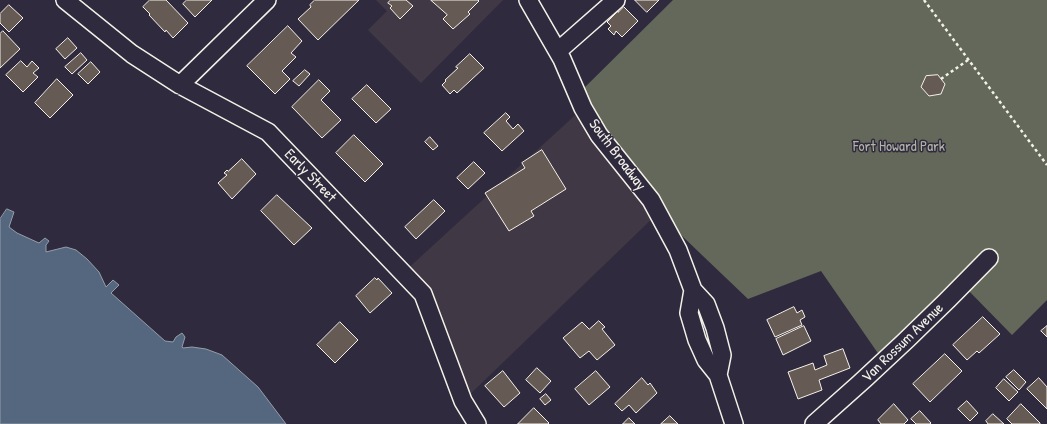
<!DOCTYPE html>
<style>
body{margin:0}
canvas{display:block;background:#2f2a3d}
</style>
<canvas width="1047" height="424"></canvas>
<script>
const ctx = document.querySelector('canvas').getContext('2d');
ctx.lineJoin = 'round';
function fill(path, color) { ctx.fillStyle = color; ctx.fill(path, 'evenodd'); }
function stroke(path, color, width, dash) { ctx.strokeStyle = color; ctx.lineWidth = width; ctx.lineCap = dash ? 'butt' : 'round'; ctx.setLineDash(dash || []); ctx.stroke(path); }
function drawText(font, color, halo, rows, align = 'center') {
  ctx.font = font + ' "Patrick Hand",sans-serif'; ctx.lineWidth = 3; ctx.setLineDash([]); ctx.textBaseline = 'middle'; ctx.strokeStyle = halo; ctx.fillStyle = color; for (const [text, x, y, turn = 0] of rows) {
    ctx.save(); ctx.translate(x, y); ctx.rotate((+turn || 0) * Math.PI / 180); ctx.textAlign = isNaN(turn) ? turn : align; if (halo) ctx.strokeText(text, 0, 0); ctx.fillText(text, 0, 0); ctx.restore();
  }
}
const built = new Path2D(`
 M376,0H503L421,83L368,30L387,11Z
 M583,108L658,213L463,401L423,294L403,273Z`);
const green = new Path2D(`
 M673,0H1047V300L1012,335L963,285L884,362L821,271L748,299L658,213L577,95Z`);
const water = new Path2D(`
 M7,209L14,212L9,227L17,233L39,243L45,238L49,241L46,245V252L66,247L76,250L87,259L99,272L106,287L113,280L119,285L111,293L165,341L173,342L176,337L182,333L185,337L182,347L183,348L192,347L206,349L222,355L258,387L286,424H0V219Z`);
const building = new Path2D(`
 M150,0H166L188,23L173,38L166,30L165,32L149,15L150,14L143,7Z
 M187,0H212L195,17L183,4Z
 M315,0H359L318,40L298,19L311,7L310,5Z
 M391,0H406L413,6L400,19L390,8L392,6L388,3Z
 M431,0H478L479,1L468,12L470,14L453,29L443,19L447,15Z
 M635,0H659L647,12Z
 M9,5L23,18L9,32L0,23V14Z
 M624,7L638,21L622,37L616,31L614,35L608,29L611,26L607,22L618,11V12Z
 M288,26L302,41L291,53L296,57L282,71L290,79L275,94L247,66Z
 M3,31L20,49L0,68V34Z
 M68,38L77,48L65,59L56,49Z
 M81,53L87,60L72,74L65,67Z
 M470,54L484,68L457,93L454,90L450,94L442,85L446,81L445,80L458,68L456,67Z
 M21,61L27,67L32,61L39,68L33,73L38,77L23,92L6,75Z
 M91,62L100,72L88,84L78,74Z
 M305,70L310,74L299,86L293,81Z
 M938,75L945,84L941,94L929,96L921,87L926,76Z
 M57,79L73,95L50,118L35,103Z
 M319,80L330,91L321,100L341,120L322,138L292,107Z
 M367,85L391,109L376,123L352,99Z
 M506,113L510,117L506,121L513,129L518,124L524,131L502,151L484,133Z
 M354,135L383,164L365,182L336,153Z
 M430,137L438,146L433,150L425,142Z
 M542,150L566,189L531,211L534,216L509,231L485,193L525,168L522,163Z
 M242,159L256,174L232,199L218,183L227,175L224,173L227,170L228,171Z
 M474,162L485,173L468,189L457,178Z
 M277,195L312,228L294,245L261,211Z
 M434,200L445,211L416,239L405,227Z
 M375,278L377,280L378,278L392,293L370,313L356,296Z
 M794,307L797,313L802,310L805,317L800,320L802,325L775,337L767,320Z
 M983,317L1000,334L979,353L977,351L967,360L953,345Z
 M599,321L605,327L602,329L615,345L597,360L589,351L580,358L563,338L582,322L589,329Z
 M340,322L358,340L335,363L317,345Z
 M804,326L811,341L783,355L776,339Z
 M1047,326V337L1041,331Z
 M843,349L850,368L819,380L822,390L798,399L788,372L813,363L815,370L827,365L824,356Z
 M945,354L962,371L930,402L913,384Z
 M537,368L551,381L540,393L526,380Z
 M1014,370L1026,382L1019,390L1006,377Z
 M503,371L520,393L504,407L485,386Z
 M596,371L610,387L589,405L575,389Z
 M642,378L648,385L650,383L657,393L636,413L629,405L622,411L615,404Z
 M1039,378L1047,387V409L1027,389Z
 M1004,379L1018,392L1009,401L996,388Z
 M546,394L551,400L545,405L540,399Z
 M967,401L978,413L970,421L958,409Z
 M894,404L908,420L904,424H881L878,420Z
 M1021,404L1040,423V424H1012L1007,419Z
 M534,408L549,423L548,424H518Z
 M920,411L931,423L930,424H916L911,419Z
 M993,414L1004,424H988L986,421Z
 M670,416L678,424H661Z
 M629,418L635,424H623Z`);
const path = new Path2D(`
 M924,0L1047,165
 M941,79L968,60`);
const minor = new Path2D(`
 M65,0L132,54L180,85L268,132L423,294L463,401L477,424
 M528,0L562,59L583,108L599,135L651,200L678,250L693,290L706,304L715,328L722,355L718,375
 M558,51L616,0
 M180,85L267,0
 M693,290L689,313L697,340L706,360L718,375L734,424
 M814,424C875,371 933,316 989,258`);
const parkNames = [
 ["Fort Howard Park",899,147]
];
const streetNames = [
 ["South Broadway",617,155,53],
 ["Early Street",310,176,46],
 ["Van Rossum Avenue",903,343,-44]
];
fill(built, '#403844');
fill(green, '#63685a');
fill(water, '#54677f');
stroke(water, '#949ea9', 1);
fill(building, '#665a55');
stroke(building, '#f4f1e8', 1);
stroke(minor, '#f4f1e8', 20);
stroke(path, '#f4f1e8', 2.5, [3, 3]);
stroke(minor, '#2f2a3d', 17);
drawText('15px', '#b3b3a8', '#2f2a3d', parkNames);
drawText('15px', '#f4f1e8', '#2f2a3d', streetNames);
</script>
